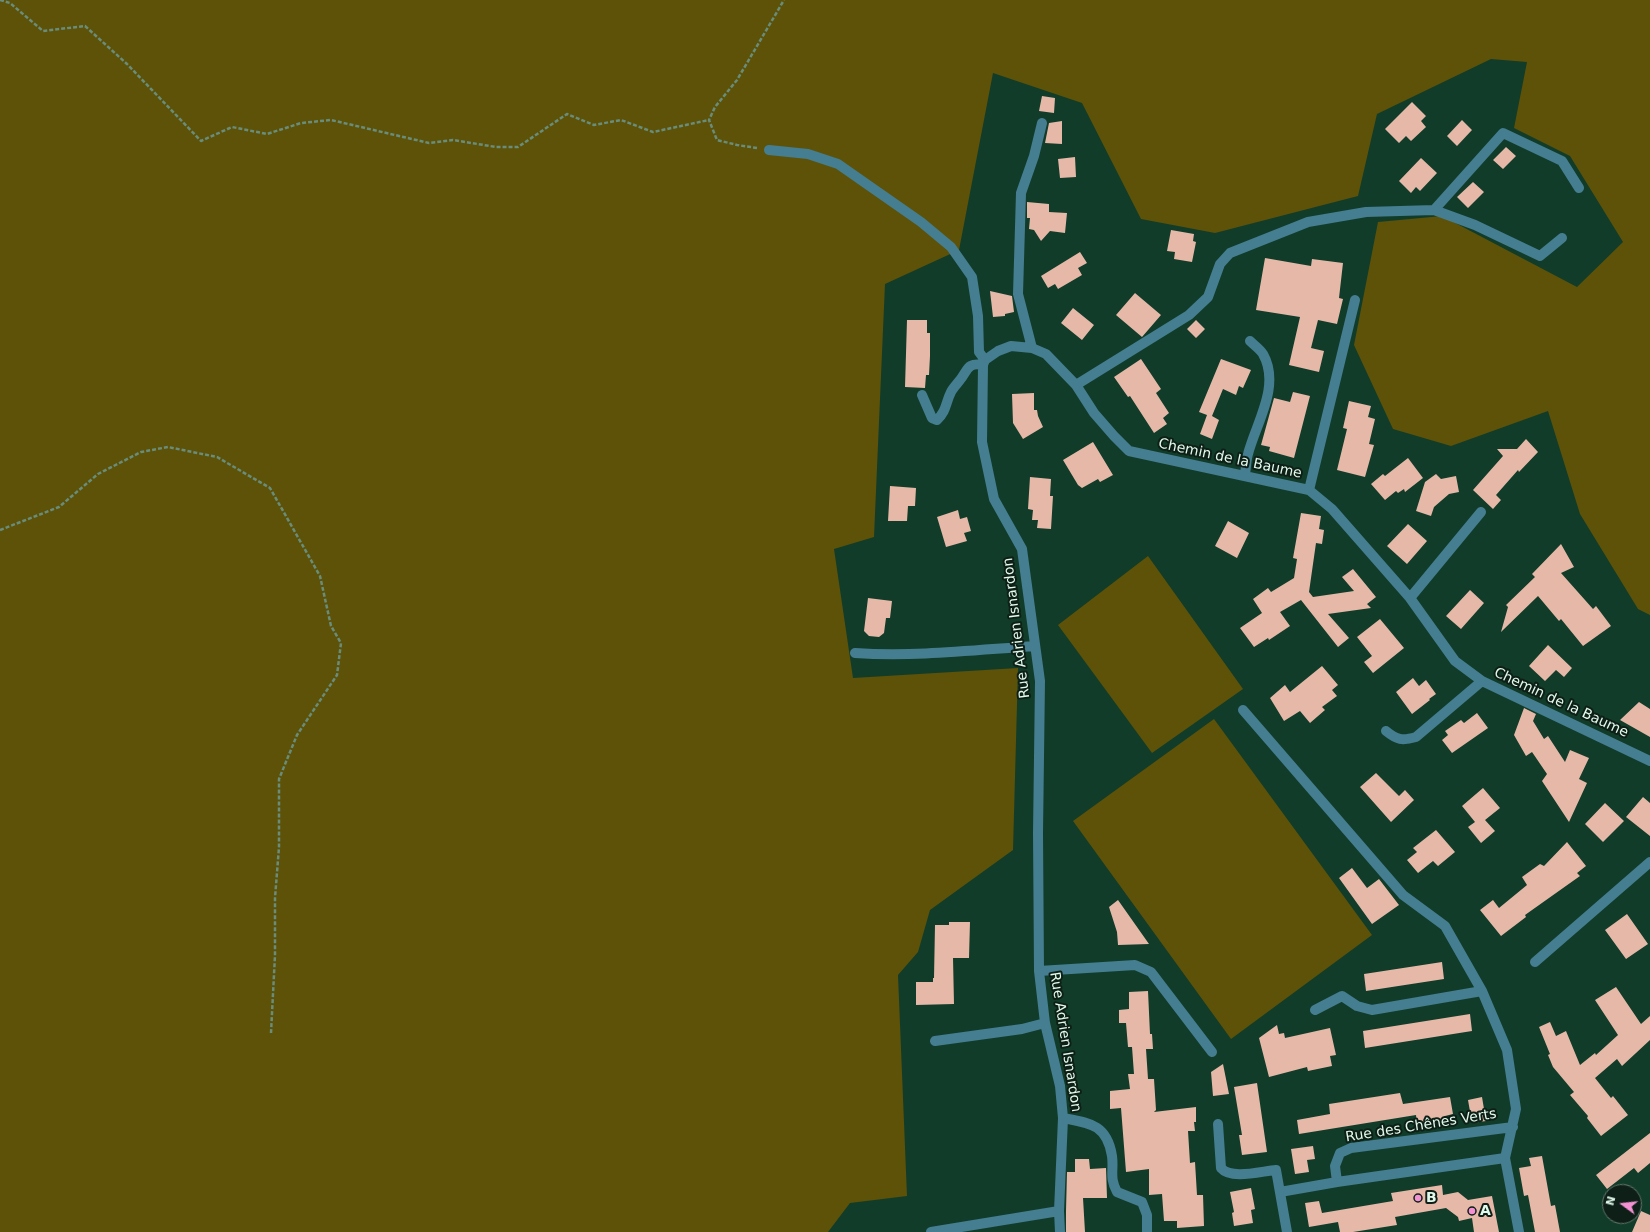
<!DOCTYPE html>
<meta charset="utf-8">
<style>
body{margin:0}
#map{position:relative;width:1650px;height:1232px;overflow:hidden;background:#113c29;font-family:"DejaVu Sans",sans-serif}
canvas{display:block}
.north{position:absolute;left:1602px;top:1184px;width:40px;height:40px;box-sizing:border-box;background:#0d1f16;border:1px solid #62766c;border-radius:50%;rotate:285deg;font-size:11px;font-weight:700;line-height:16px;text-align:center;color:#e2f9ec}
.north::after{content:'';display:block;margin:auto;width:14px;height:18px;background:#f491d3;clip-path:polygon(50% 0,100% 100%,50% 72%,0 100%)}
</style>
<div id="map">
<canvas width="1650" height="1232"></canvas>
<div class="north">N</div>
</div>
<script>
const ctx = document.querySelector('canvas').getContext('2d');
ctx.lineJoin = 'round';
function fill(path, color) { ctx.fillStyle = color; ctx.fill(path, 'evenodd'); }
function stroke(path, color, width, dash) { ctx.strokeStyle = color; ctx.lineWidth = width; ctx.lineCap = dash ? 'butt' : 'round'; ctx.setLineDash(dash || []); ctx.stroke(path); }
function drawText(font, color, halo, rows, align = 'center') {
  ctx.font = font + ' "DejaVu Sans",sans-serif'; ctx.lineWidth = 4; ctx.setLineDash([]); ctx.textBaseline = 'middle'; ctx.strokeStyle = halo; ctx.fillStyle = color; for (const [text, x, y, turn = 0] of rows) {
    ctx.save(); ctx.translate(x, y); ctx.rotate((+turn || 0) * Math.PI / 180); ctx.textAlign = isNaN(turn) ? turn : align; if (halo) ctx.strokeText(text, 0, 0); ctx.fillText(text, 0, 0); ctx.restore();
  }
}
const green = new Path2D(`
 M0,0H1650V615L1638,609L1580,514L1548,411L1451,446L1393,429L1354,345L1378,222L1442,216L1577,287L1623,242L1570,156L1514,128L1527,62L1491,59L1377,114L1358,196L1215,233L1141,219L1082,103L993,73L959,250L885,284L874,537L834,549L853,678L1018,668L1013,850L930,910L918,952L898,975L907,1196L850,1203L828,1232H0Z
 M1148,556L1243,689L1152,753L1058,625Z
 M1214,719L1372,935L1231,1039L1073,821Z`);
const building = new Path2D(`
 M1042,96L1055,98L1054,113L1039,111Z
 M1412,102L1426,116L1421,121L1426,127L1411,141L1406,136L1399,143L1385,129Z
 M1462,120L1472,130L1457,146L1447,136Z
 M1062,121V144L1045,143L1049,123Z
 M1506,147L1516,156L1503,169L1493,160Z
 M1075,157L1076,177L1060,178L1058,159Z
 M1421,158L1437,173L1420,191L1416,187L1411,193L1399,181Z
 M1473,182L1484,192L1468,208L1457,197Z
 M1027,202L1049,204V212L1067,213L1065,233L1050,231L1041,241L1034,230L1029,229L1030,218H1027Z
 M1171,230L1194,234L1193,241L1196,242L1192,262L1174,259L1175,252L1167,251Z
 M1080,252L1087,263L1078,268L1082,275L1058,289L1055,284L1048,288L1041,276Z
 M1265,258L1311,266L1312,259L1343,263L1339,298L1343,299L1337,324L1318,320L1311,348L1324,351L1319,372L1289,365L1300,317L1256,310Z
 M990,291L1012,296L1014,312L1005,314V316L993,317Z
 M1135,293L1161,315L1142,337L1116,315Z
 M1073,308L1094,325L1082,340L1061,323Z
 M907,320H927V333H930V356L929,375H926L925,388L905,387Z
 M1196,320L1205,329L1196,338L1187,329Z
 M1141,359L1161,389L1156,393L1169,413L1163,418L1167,424L1154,433L1130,396L1128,397L1114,377Z
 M1221,359L1251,370L1243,388L1239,386L1236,395L1223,389L1212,416L1219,420L1212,439L1200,434L1207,415L1199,412Z
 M1293,392L1310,396L1294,458L1269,451L1270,447L1261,445L1274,398L1290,402Z
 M1034,393V410H1037L1038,416L1043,427L1023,439L1013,423L1012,394Z
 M1349,401L1371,406L1368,417L1375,419L1369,444L1374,445L1365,477L1337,470L1347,429L1343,428Z
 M1526,439L1538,452L1519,472L1518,470L1496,495L1501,500L1493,509L1473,490L1503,456L1497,449H1517Z
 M1093,442L1113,475L1100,482L1098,479L1082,488L1078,485L1063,460Z
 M1408,458L1423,478L1405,492L1404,489L1398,493L1396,491L1385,500L1371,484L1383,474L1385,476Z
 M1436,474L1441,479L1456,476L1459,492L1449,494L1434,507L1431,516L1416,511L1425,482Z
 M1030,477L1051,479L1050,496H1053L1051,529L1037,528L1038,520H1032L1033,510L1028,509Z
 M890,486L916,488L915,506H908L907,521H888Z
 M958,510L960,519L967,517L971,531L964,533L967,541L946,547L937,517Z
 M1301,513L1321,516L1319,529L1324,530L1322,544L1316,543L1309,592L1313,597L1354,591L1342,577L1353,569L1376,597L1367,604L1371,608L1328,614L1349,638L1338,647L1301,600L1280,612L1290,626L1269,640L1268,638L1254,647L1240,628L1262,613L1253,599L1268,588L1271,592L1294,578L1297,559L1293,558Z
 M1228,521L1249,533L1237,558L1215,546Z
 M1408,524L1427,541L1407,564L1387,546Z
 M1561,544L1574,567L1561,573L1593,609L1596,606L1611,626L1583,646L1561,619L1559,621L1538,596L1501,632L1508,607L1506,605L1535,577L1532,574Z
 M1470,590L1484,603L1461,629L1446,616Z
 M868,598L892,601L890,618H886L884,633L879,637L869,636L864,631Z
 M1380,619L1404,648L1373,673L1364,662L1372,656L1357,637Z
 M1548,645L1572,668L1564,677L1556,670L1545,681L1529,666Z
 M1322,666L1338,685L1332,690L1337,696L1322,707L1325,710L1310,723L1300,711L1284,721L1270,698L1285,685L1290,692Z
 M1413,678L1419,686L1426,680L1436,694L1429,699L1430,700L1412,714L1396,692Z
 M1639,702L1650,709V737L1620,720Z
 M1524,708L1536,714L1533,721L1544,739L1548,736L1565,762L1570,750L1589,758L1579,779L1587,783L1569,822L1542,781L1547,774L1532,752L1526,756L1514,735Z
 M1477,713L1488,728L1452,753L1442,740L1448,735L1445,731L1461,720L1464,723Z
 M1376,773L1399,796L1405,790L1414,800L1391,822L1360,787Z
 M1483,788L1500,808L1485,820L1495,831L1481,843L1468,827L1475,822L1462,806Z
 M1643,797L1650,803V836L1626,817Z
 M1605,803L1624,821L1603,842L1585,824Z
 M1436,830L1455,852L1438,866L1433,861L1418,873L1407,860L1417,852L1413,848Z
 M1567,842L1586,866L1577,873L1580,876L1525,915L1526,917L1501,936L1480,910L1493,900L1499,908L1527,885L1522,877L1540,864L1544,866Z
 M1352,868L1367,888L1379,879L1399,905L1372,924L1339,878Z
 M1118,900L1149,944L1118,945L1117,932L1109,907Z
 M1627,914L1648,944L1626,959L1605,930Z
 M949,922H970L969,958H953L954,1004L916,1005V982H933V978H934L935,925H949Z
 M1442,962L1444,979L1366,991L1364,974Z
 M1616,987L1641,1024L1650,1016V1040L1622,1066L1617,1059L1595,1078L1611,1098L1613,1096L1628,1115L1601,1136L1587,1118L1588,1116L1570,1095L1574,1092L1553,1067L1548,1055L1550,1054L1539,1027L1550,1022L1556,1036L1566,1031L1580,1065L1595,1053L1596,1055L1618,1035L1595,1000Z
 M1148,991L1150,1034H1152L1153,1049H1146L1148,1079H1154L1156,1110L1154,1112L1196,1107V1122H1194L1195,1131H1188L1190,1163L1195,1162L1197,1195H1203L1204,1226L1177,1228V1221H1164L1162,1194L1149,1195V1169L1126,1172L1121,1108L1110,1109V1091L1130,1089L1128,1074H1134L1132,1047H1128L1126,1023H1119V1010L1129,1009V992Z
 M1470,1014L1472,1031L1365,1048L1363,1031Z
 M1277,1025L1279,1034L1284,1033L1285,1038L1330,1028L1336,1055L1330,1056L1332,1066L1308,1071L1307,1067L1269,1077L1259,1038Z
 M1223,1064L1229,1094L1213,1096L1211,1072Z
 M1257,1083L1267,1152L1242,1155L1239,1135H1242L1234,1087Z
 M1400,1093L1403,1104L1450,1097L1453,1114L1445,1116L1446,1122L1417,1126L1416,1115L1299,1134L1297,1120L1330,1114L1329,1104Z
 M1482,1097L1486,1121L1472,1123L1468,1100Z
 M1650,1133V1163L1638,1173L1634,1168L1607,1189L1596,1175Z
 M1313,1146L1315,1159L1307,1160L1309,1172L1295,1174L1291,1149Z
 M1542,1156L1551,1206L1555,1205L1560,1232H1535L1528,1195L1524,1196L1519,1168L1531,1166L1529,1158Z
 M1075,1159H1089L1090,1169L1106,1168L1107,1198H1083L1085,1232H1066V1211L1067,1172H1075Z
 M1442,1185L1443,1195L1458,1192L1468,1200L1492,1196L1499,1232H1474L1472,1218L1459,1221L1458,1217L1446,1208L1395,1217L1397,1225L1353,1232H1340L1338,1222L1309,1227L1305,1203L1319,1201L1322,1213L1393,1201L1391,1193Z
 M1251,1188L1255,1209L1251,1210L1253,1223L1234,1226L1232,1213L1234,1212L1230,1192Z
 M1641,1211L1650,1215V1232H1632Z`);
const path = new Path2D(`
 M0,0L10,3L43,31L85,26L127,64L201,141L232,127L267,134L301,123L331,120L429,143L453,140L496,147H518L567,114L594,125L621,120L653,132L709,120
 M757,148L737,145L717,140L709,120L715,107L737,80L784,0
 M0,530L59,507L98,474L141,452L168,447L217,457L270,488L320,576L331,626L341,643L337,675L297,735L279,779V847L275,898V955L271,1033`);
const minor = new Path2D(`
 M769,150L808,154L838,164L921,222L951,247L972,277L978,316L979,352L985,360
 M1434,210L1475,225L1540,256L1562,238
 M1032,348L1018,294L1021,193L1034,156L1042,123
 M985,360L983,365L982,442L994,499L1022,549L1040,681L1038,833L1039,971L1045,1023L1060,1086L1063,1118L1059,1211L1060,1232
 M985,360L998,351L1011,346L1032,348L1046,354L1076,385L1094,413L1114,436L1129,451L1309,490L1332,509L1410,598L1455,661L1482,681L1650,761
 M1076,385L1189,315L1208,297L1220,264L1230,253L1308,222L1366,212L1434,210L1503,133L1562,161L1579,188
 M922,395L932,418L937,420C947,410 945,404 951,392C953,388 957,384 960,380C968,370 967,362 983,365
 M1245,475C1246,468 1246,461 1248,454C1256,423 1281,386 1263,354C1260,349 1254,345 1250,341
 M1309,490L1355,300
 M1410,598L1481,512
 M855,653C915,657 975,650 1035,646
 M1243,710L1403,895L1445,926L1482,991L1507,1050L1516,1109L1505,1158L1519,1232
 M1386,731C1397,740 1402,741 1416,737L1482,681
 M1535,962L1650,862
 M1039,971L1135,965L1151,972L1212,1052
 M1315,1010L1342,996L1357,1006L1372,1010L1482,991
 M935,1041L1022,1029L1045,1023
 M1063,1118C1089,1123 1107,1124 1112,1156C1114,1171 1109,1177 1117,1192L1142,1202L1147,1215V1232
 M1218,1124L1221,1168C1231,1180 1262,1171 1276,1170L1287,1232
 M1505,1158L1337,1182L1335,1166L1340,1153L1351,1148L1513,1127
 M1280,1192L1337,1182
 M931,1232L1059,1211`);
const markers = [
 [1418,1198,4,"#f491d3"],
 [1472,1211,4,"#f491d3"]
];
const streetNames = [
 ["Chemin de la Baume",1230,459,12],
 ["Rue Adrien Isnardon",1017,628,-97],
 ["Chemin de la Baume",1561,703,25],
 ["Rue Adrien Isnardon",1065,1042,81],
 ["Rue des Chênes Verts",1421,1126,-9]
];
const poiNames = [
 ["B",1426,1198],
 ["A",1480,1211]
];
fill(green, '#5d5208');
fill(building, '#e6b8a7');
stroke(path, '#698c7b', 2.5, [4, 2]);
stroke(minor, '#447e90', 10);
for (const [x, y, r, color] of markers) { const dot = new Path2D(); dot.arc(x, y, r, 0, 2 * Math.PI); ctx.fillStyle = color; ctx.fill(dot); stroke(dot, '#0d1f16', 1.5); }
drawText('14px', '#e2f9ec', '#0d1f16', streetNames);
drawText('bold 14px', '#e2f9ec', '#0d1f16', poiNames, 'left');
</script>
